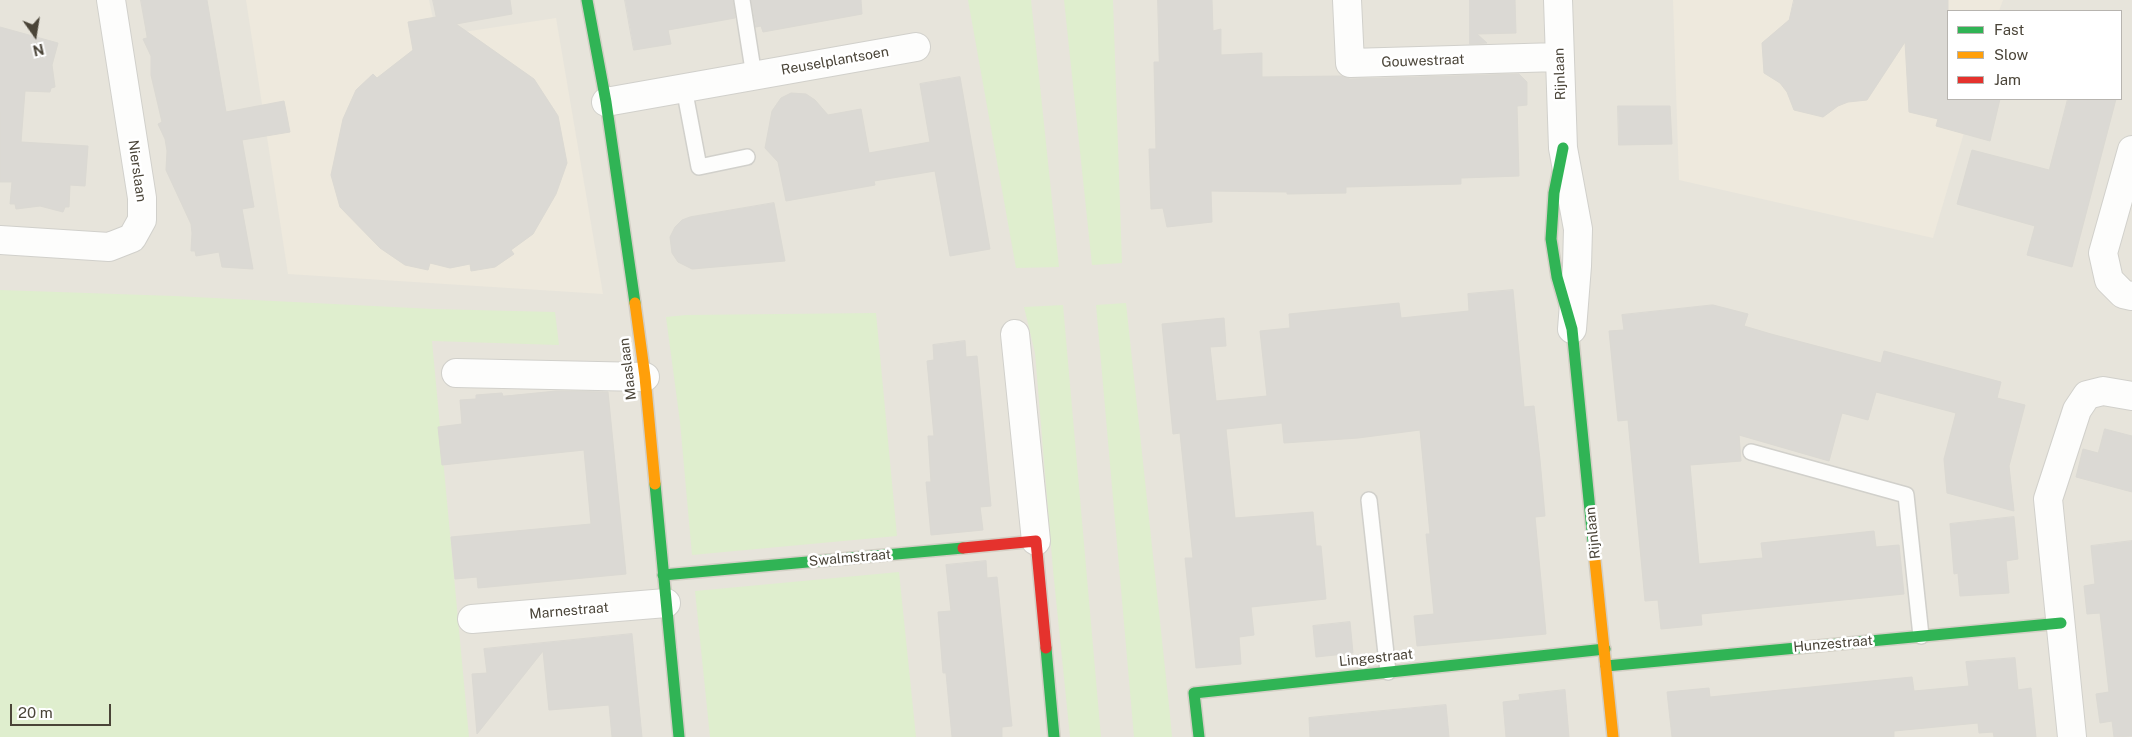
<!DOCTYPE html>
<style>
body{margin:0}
#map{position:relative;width:2132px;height:737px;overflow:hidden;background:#f3f2ee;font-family:"Public Sans",sans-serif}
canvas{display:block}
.legend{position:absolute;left:1947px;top:10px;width:175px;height:90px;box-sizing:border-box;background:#fff;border:1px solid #b7b4af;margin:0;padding:6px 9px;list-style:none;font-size:15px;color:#4a4438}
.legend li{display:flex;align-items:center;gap:10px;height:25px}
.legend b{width:25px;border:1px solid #b7b4af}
.north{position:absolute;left:10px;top:10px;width:50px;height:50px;-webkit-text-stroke:4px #fff;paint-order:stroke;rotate:167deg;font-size:14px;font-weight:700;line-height:20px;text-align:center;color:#4a4438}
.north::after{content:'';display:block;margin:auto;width:18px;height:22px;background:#4a4438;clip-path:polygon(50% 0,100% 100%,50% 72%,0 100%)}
.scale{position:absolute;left:10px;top:704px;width:101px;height:22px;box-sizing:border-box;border:2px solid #4a4438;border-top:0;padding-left:6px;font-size:15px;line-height:18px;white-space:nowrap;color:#4a4438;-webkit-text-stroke:4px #fff;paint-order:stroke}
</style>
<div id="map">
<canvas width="2132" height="737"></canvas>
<ul class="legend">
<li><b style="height:6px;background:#30b455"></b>Fast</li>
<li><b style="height:6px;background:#ff9f0a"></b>Slow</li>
<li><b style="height:6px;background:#e5322d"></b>Jam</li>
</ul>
<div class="north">N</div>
<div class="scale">20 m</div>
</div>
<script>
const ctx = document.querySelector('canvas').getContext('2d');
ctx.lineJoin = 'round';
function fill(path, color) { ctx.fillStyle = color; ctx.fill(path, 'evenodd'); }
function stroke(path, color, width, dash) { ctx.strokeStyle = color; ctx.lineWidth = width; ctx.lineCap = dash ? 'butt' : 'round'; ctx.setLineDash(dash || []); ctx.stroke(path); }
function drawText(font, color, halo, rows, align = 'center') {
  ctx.font = font + ' "Public Sans",sans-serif'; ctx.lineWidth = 5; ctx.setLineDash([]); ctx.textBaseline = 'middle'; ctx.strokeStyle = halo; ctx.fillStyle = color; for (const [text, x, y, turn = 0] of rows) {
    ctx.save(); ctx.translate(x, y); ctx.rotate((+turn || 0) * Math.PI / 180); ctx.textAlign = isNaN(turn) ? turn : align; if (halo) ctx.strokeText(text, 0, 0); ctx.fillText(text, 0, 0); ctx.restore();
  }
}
const residential = new Path2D(`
 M0,0H2132V737H0ZM1948,11H2121V99H1948Z`);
const education = new Path2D(`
 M246,0H429L437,36L556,18L603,294L288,274Z
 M1673,0H2003L1999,11H1948V99H1974L1933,238L1679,180Z`);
const green = new Path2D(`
 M968,0H1031L1059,267L1016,268Z
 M1064,0H1113L1122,263L1092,265Z
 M0,290L174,296L433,309L555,312L559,345L432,341L469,737H0Z
 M1126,303L1170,715L1172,737H1134L1096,305Z
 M1063,305L1101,737H1070L1053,570L1035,353L1024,307Z
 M876,313L897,536L692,555L680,422L666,317L686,315Z
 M899,572L916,737H710L695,591Z`);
const building = new Path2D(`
 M141,0H207L226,112L284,101L290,132L242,140L254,207L242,209L253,269L222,267L219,252L196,256L195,251H191L192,233L191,224L166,170L167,151L165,139L158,124L162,122L151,75V56L143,39L147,38Z
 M433,0H510L512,14L456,24L534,79L558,116L567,163L556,194L533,234L511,250L514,254L495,267L471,271L470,264L450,268L430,263L428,270L405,265L380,248L340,207L331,175L343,119L356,90L373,74L377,78L413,50L408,22L436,17Z
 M625,0H733L735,18L668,30L671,44L634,50Z
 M751,0H861L862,14L763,32L761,26L756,27Z
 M1158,0H1212L1213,31L1221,29V55L1262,53V77L1341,76L1350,79L1519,74L1527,82V105L1517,106L1519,176L1461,178V184L1346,187V193L1287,194V192L1211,191L1212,222L1167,227L1163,208L1151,209L1149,149H1156L1154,62H1159Z
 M1470,0H1515L1516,33L1477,34L1487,43L1470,44Z
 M1794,0H1948V99H2000L1990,141L1936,126L1938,119L1909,112L1905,42L1867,100L1848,102L1838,106L1823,117L1794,110L1787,92L1780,83L1764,73L1762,43L1789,20Z
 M0,27L58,43L52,65L55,87L51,88L50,92L25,91L21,142L88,146L85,186L70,185L69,207H65L63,212L40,206L16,209L15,204H10L12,182H0Z
 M960,77L990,249L950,256L935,171L874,181L875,185L786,201L778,162L765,148L772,111L781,98L791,93L806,94L815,100L828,115L861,109L869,153L930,142L920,84Z
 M2068,99H2116L2072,267L2027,255L2035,226L1957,204L1972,150L2049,170Z
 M1618,106H1670L1672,144L1619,145Z
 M774,203L785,261L692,269L678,262L672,253L670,237L675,227L682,220L690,217Z
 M1513,290L1524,407L1534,406L1540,460L1545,516L1535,517L1546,634L1417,646L1414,616L1434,614L1426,534H1430L1420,430L1358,438L1284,443L1282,423L1226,429L1235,518L1313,512L1316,546H1321L1326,599L1251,607L1254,635L1239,637L1241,664L1196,668L1185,558H1193L1180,433L1173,434L1162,324L1224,318L1226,346L1210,347L1216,401L1267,396L1260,331L1290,328L1289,314L1399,303L1401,318L1469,311L1468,294Z
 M1713,305L1748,314L1744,326L1771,334L1881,363L1884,351L2001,382L1997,398L2025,405L2009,466L2014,511L1947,493L1944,459L1956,413L1876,392L1868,420L1842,413L1829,461L1739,435L1741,461L1690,465L1699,564L1763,558L1761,543L1874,531L1876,547L1899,545L1904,594L1701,614L1702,625L1661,629L1658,600L1645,601L1628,420L1618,421L1609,331L1624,330L1622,315Z
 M965,341L966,357L977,356L991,506L980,507L983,530L931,535L926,482H931L928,436H934L927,361L934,360L933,345Z
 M557,391L608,392L626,574L478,588L477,577L455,579L451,537L591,524L584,450L442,465L438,427L462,424L460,400L476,399V395L502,393L503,396Z
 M2105,429L2132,436V492L2076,477L2083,449L2098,453Z
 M2014,517L2018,559L2006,561L2009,593L1960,596L1958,573L1954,574L1950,524Z
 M2132,541V736L2114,737L2112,721L2100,723L2096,694L2109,692L2103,639L2100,613L2087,614L2084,586L2095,584L2091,546Z
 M986,561L987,578L997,577L1012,726L1002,727V737H952L946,673H943L938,612L951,611L946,565Z
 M1350,622L1353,653L1316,657L1313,626Z
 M632,634L642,737H612L609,705L549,710L543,651L477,734L472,674L487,673L484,649Z
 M2015,658L2018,690L2031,688L2036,737H1994L1993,732L1979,733L1978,723L1894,731V737H1672L1667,692L1709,688L1710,697L1912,677L1914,691L1969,686L1966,662Z
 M1565,690L1569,737H1506L1503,702L1520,700L1519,695Z
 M1446,705L1449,737H1310L1309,718Z`);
const lane = new Path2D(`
 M742,0L754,76
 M684,88L699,167L747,157
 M1751,452L1906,495L1921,636
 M1369,500L1388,672`);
const street = new Path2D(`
 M1347,0L1350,63L1559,57
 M1558,0L1563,148L1578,229L1577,266L1572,329
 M606,102L916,47
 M2132,150L2103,253L2109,280L2123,294L2132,296
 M0,240L109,247L132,238L142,220V198L111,0
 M1015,334L1036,541
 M456,373L645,377
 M472,619L666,603
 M2072,737L2048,499L2077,410L2087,395L2103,391L2132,396`);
const fast = new Path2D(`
 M587,0L606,102L635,303
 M1563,148L1554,193L1551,239L1557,277L1572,329L1594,551
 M655,484L679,737
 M663,575L963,548
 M1046,648L1054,737
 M1606,666L2061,623
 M1199,737L1194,693L1605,649`);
const slow = new Path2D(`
 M635,303L645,377L655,484
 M1594,551L1613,737`);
const jam = new Path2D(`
 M963,548L1036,541L1046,648`);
const streetNames = [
 ["Reuselplantsoen",835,61,-10],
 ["Gouwestraat",1423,61,-2],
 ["Rijnlaan",1560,74,-92],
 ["Nierslaan",137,171,82],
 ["Maaslaan",628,369,-97],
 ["Rijnlaan",1593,533,-96],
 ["Swalmstraat",850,558,-5],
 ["Marnestraat",569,611,-5],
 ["Hunzestraat",1833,644,-5],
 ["Lingestraat",1376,658,-6]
];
fill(residential, '#e7e4db');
fill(education, '#eee9dd');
fill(green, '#dfeece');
fill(building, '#dbd9d4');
stroke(building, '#dbd9d3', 1);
stroke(lane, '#d1d0cb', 18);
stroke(street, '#d1d0cb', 30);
stroke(fast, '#d3cfc5', 14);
stroke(slow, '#d3cfc5', 14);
stroke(jam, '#d3cfc5', 14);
stroke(lane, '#fdfdfc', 15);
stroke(street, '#fdfdfc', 28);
stroke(fast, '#30b455', 11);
stroke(slow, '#ff9f0a', 11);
stroke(jam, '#e5322d', 11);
drawText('14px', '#4a4438', '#fff', streetNames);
</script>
